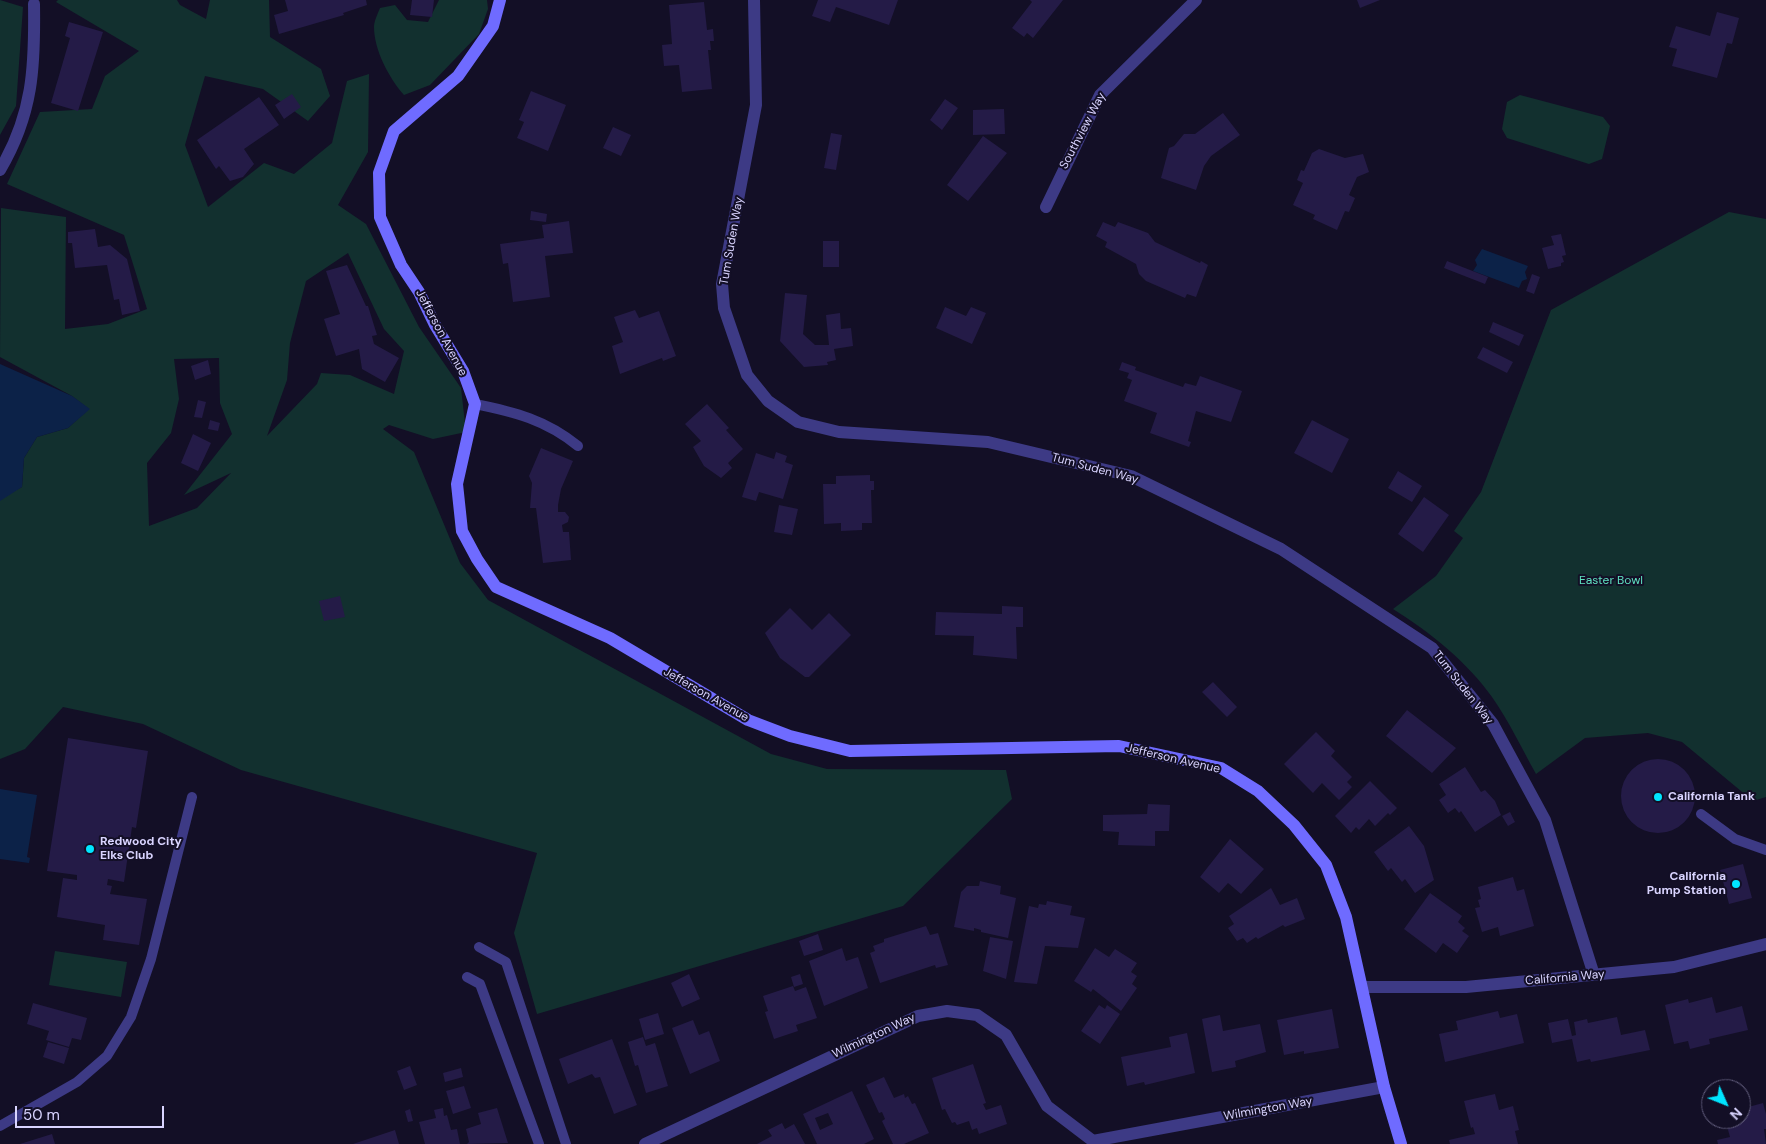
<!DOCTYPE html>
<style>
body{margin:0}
#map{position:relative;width:1766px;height:1144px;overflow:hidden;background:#130f26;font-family:"DM Sans",sans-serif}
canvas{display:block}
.north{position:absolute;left:1701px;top:1079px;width:50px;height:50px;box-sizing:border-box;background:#130f26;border:1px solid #625e7d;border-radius:50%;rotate:134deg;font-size:14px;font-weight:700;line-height:20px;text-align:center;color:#d9d4ff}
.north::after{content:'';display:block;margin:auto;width:18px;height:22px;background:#00e5ff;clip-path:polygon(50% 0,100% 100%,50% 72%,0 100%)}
.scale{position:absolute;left:15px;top:1106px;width:149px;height:22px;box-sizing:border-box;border:2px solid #d9d4ff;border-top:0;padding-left:6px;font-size:15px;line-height:18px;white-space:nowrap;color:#d9d4ff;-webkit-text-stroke:4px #130f26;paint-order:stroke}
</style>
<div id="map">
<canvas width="1766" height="1144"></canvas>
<div class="north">N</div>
<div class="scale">50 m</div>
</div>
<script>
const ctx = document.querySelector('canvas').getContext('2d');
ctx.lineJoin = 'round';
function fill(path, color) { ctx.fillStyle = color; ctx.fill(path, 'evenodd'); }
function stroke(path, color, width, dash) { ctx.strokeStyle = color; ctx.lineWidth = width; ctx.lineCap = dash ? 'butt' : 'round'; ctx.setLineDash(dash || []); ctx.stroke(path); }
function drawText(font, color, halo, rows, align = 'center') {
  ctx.font = font + ' "DM Sans",sans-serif'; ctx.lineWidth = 4; ctx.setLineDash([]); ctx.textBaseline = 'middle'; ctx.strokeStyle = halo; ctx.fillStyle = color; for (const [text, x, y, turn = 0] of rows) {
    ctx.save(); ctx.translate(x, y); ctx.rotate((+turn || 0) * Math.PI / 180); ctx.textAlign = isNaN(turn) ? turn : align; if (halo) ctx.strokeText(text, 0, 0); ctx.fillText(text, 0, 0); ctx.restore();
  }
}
const green = new Path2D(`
 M0,0L23,7L16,106L0,135Z
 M58,0H177L180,5L206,19L210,0H269L270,37L321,69L330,96L308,121L263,89L205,76L185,145L208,207L264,163L294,174L332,143L347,81L369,74L368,152L338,205L366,224L419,327L461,388L466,432L433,439L389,425L383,429L414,452L460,563L488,600L771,754L827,769L1006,770L1012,799L903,906L537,1014L514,933L537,853L241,770L143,724L63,707L25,749L0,759V498L22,487L24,458L37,437L68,428L89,409L72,396L0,357L1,208L66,217L65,329L108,324L147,309L124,235L7,184L40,112L92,109L105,76L139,51L56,2ZM348,253L384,329L404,351L394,394L350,375L321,373L317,384L267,436L287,380L290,343L306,281ZM219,358L220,403L232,434L184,495L231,473L197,508L149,526L147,463L171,433L179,399L174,359Z
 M439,0H487L488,9L479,34L430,85L404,95C389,78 374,50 374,27C374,21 378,13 380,8L395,5L407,20L428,22Z
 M1520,95L1603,117L1610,126L1602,159L1589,164L1507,138L1502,129L1507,102Z
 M1729,212L1766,219V797L1753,801L1682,742L1648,733L1585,738L1536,774C1522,749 1509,721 1492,697C1467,662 1430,632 1393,609L1436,576L1463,538L1454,531L1481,492L1551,310Z
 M55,951L127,962L121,997L49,985Z`);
const water = new Path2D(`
 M1482,249L1528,266L1525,272L1527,279L1522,281L1519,288L1473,271L1477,265L1475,260Z
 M0,364L72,396L90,409L68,428L37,437L24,458L22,487L0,501Z
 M0,789L37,795L27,857L30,858L29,863L0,859Z`);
const building = new Path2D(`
 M285,0H366L367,5L343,13L344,15L279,34L274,15L288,11Z
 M412,0H434L432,17L410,15Z
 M818,0H898L889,25L836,7L830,22L812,16Z
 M1030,0H1063L1033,38L1027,33L1024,37L1012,28L1032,2Z
 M1357,0H1380L1360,8Z
 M704,2L707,30L713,29L714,41H710L711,50H708L712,89L682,92L679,65L664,66L662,45L672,44L669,5Z
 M1717,12L1739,18L1732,44L1727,43L1717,78L1672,66L1677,49L1669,47L1676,26L1710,36Z
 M69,22L103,32L78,111L51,103L70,38L65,36Z
 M531,91L566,105L548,151L517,138L524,122L519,120Z
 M292,94L301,107L284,119L275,105Z
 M259,97L279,125L244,149L254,164L243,177L230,181L219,166L216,169L197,140Z
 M945,99L958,108L942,130L930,120Z
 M1004,109L1005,134L973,135V110Z
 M1223,113L1240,135L1211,156L1204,166L1196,190L1161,178L1169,148L1174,146L1184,134H1195Z
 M613,127L631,135L621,156L603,148Z
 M831,133L842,135L836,170L824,168Z
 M983,136L1007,153L968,201L947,185Z
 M1319,149L1345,158L1363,154L1369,172L1357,177L1349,195L1355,198L1349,212L1345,211L1337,230L1313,219L1315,215L1293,205L1303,183L1297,180L1301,170L1304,171L1312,153Z
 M531,211L547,214L546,222L530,220Z
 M569,221L573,253L545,256L550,297L513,302L508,263L503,264L500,244L544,238L542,225Z
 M1103,222L1115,227L1118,222L1148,233L1155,242L1200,263L1201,261L1208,265L1196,297L1187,294L1185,298L1146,281L1139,274L1136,264L1105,247L1107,242L1096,236Z
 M95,229L98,247L110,245L127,259L140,311L122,315L119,299L114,300L107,265L75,268L72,243H68V232Z
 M1561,234L1566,255L1562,256L1564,262L1561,263V266L1548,269L1542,248L1554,245L1551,236Z
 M823,241H839V267H823Z
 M1447,261L1488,277L1485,284L1444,268Z
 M347,265L366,306H368L377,335L372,336L374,344L399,358L385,382L362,369L359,349L336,356L324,319L340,314L326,271Z
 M1532,274L1540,277L1534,294L1526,291Z
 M785,293L807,295L803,334L815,345H829L826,315L840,313L841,329L851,328L853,346L834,349L836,360L827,362L828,365L804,367L780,341Z
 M945,307L966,316L971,307L986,313L972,344L936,328Z
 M635,310L639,318L659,311L676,356L663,361L662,358L620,374L612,346L623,342L614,317Z
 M1493,322L1524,335L1519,346L1489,332Z
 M1483,347L1513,362L1507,373L1477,358Z
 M208,360L211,374L195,380L191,366Z
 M1122,362L1136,367L1135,370L1183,387L1185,383L1196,386L1200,376L1242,391L1231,422L1196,411L1188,441L1191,442L1189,447L1150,433L1157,413L1124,401L1132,380L1127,378L1129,373L1119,370Z
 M198,400L206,402L202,418L194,417Z
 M707,404L729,428L726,430L743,449L728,463L732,468L721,478L704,466L693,447L701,441L685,424Z
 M210,420L220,423L218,431L208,429Z
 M1312,420L1349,439L1332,473L1294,453Z
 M193,434L211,443L198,471L181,463Z
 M541,448L573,461L561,489L558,505V512H565L569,517L568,522L562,525L563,532H569L571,560L543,563L536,508H530L532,483L529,476Z
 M776,452L787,456L785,462L793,465L783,499L759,492L756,501L742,497L756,453L774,459Z
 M1398,471L1422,486L1412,502L1388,488Z
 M870,475V481H874V490H871L872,523H862V530L841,531V523L824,524L823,484H836V476Z
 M1424,497L1449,515L1423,552L1398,534Z
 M779,505L798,509L792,535L774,532Z
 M340,596L345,617L324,621L319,601Z
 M1002,606L1023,607V627H1016L1017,659L973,655L974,636L935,635L936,612L1002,614Z
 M790,608L812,630L829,613L851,635L809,677H805L780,658L765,633Z
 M1213,682L1237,707L1227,717L1202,692Z
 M1407,710L1456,748L1432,773L1386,736Z
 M1316,732L1335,751L1331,756L1352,777L1347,782L1352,787L1339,800L1322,783L1313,793L1284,764Z
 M68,738L148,751L136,828L132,827L124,882L108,879L107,885L112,886L110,894L147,899L139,945L103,940L105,925L57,917L63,878L77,880V875L47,871Z
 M1621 796a37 37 0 1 1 74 0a37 37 0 1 1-74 0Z
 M1465,767L1481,792L1485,790L1495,801L1501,815L1475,832L1461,811L1459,813L1455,808L1448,813L1439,800L1446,795L1439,784Z
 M1370,781L1397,808L1390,815L1388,813L1375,826L1369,819L1359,830L1356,827L1351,833L1335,816Z
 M1148,804L1170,805L1169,831H1155V846L1118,845L1119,832L1103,831V815L1147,814Z
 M1510,812L1515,822L1508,826L1502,816Z
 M1409,826L1424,846L1434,880L1415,893L1405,879L1402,882L1391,868L1388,871L1374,852Z
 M1230,839L1264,869L1241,894L1228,883L1219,893L1200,877Z
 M1743,864L1752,898L1729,904L1720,870Z
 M1513,877L1517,891L1524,889L1534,926L1500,936L1498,927L1482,932L1475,908L1480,907L1478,900L1481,899L1478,887Z
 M980,881L1001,886L1000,894L1016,898L1008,938L981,932V930L974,928V931L954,927L961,892L967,886H979Z
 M1271,888L1280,905L1297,898L1305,919L1285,927L1283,925L1258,939L1256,937L1247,943L1243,938L1237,941L1228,928L1234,924L1229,916Z
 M1430,893L1462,916L1458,922L1465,928L1462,931L1469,936L1457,953L1443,943L1436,953L1404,929Z
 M1047,901L1072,906L1070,915L1085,918L1078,948L1045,946L1037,984L1014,982L1029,906L1038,908L1039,904L1046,905Z
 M926,926L930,935L938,933L948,965L936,968L935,965L880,983L870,953L875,951L873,946L884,942V939Z
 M818,934L823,950L804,956L799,941Z
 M990,937L1013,941L1006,979L983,971Z
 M842,948L846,961L858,957L868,988L824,1006L809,961Z
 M1095,948L1109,957L1115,949L1137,963L1131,972L1137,976L1132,984L1137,988L1121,1011L1093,989L1091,992L1074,981Z
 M689,974L700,999L682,1007L671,983Z
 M800,974L803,984L794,987L791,977Z
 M793,986L795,991L806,987L817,1018L796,1025L798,1031L774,1039L765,1012L768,1011L763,996Z
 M1712,997L1716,1013L1742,1006L1748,1030L1709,1039L1710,1044L1690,1049L1688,1041L1674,1044L1665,1005L1688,999L1689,1003Z
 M33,1003L87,1018L81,1040L72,1038L69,1047L46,1040L49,1031L27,1024Z
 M1099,1005L1105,1009L1107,1005L1120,1014L1100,1044L1081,1031Z
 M1332,1009L1339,1048L1304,1054V1051L1284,1055L1277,1020Z
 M1498,1011L1500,1018L1517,1014L1524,1043L1445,1062L1439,1034L1458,1030L1456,1021Z
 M658,1013L664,1034L645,1040L639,1019Z
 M1220,1015L1223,1031L1260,1024L1266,1052L1235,1061L1236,1067L1212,1072L1202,1019Z
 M1617,1017L1621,1035L1645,1030L1650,1050L1591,1062L1590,1059L1577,1062L1572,1039L1552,1043L1548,1023L1568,1019L1572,1036L1576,1035L1574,1022L1587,1019L1588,1023Z
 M693,1020L699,1035L709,1031L720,1061L690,1074L672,1028Z
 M1187,1033L1195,1073L1145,1085L1144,1082L1127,1086L1121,1057L1171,1047L1169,1037Z
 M643,1037L646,1046L655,1043L668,1086L646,1093L638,1065L635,1066L628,1042Z
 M612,1039L637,1105L614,1114L600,1077L595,1078L592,1074L568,1084L559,1059Z
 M48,1042L69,1048L64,1064L43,1057Z
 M973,1064L986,1103L983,1104L986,1110L1001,1105L1007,1124L979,1134L977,1128L972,1130L969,1121L957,1125L955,1122L952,1123L945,1109L942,1110L932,1078Z
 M410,1066L417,1085L404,1090L397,1071Z
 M461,1068L463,1077L445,1082L443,1073Z
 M884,1077L894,1098L904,1094L905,1098L908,1096L912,1104L915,1103L929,1133L904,1144H893L882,1121L885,1119L882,1112L879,1113L866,1085Z
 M464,1086L471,1108L453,1114L446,1091Z
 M852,1091L874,1139L864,1144H817L803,1114ZM828,1113L833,1124L820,1130L815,1118Z
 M1495,1094L1499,1110L1513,1106L1519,1130L1515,1131L1518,1144H1450L1449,1140L1475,1134L1473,1127L1471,1128L1464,1101Z
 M1763,1103L1766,1114V1129H1764L1766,1144H1718L1717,1140L1730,1137L1725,1119H1741V1109Z
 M443,1108L444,1116L447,1115L451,1130L457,1129L460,1144H425L419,1122L436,1118L434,1110Z
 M497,1108L508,1143L467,1144L469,1142L466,1129L481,1124L478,1113Z
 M410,1109L413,1121L408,1122L405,1111Z
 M782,1123L785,1129L794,1124L805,1144H757L772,1136L768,1130Z
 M395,1130L399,1144H353Z
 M52,1134L55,1144H20Z`);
const lane = new Path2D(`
 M475,404C515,412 546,420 578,446
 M1701,814L1735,839L1766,850
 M479,947L506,962L566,1144
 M467,977L480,984L539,1144
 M0,1126L77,1082L107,1056L131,1017L151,959L192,797`);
const street = new Path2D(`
 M754,0L756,105L722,284L724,308L747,375L768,401L798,422L839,432L988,442L1131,476L1281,549L1432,648L1493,724L1545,820L1594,975
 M0,170C33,114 35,67 34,4
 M1046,207L1100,95L1196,0
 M1362,987H1466L1674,967L1766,944
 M645,1144L918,1016L947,1011L977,1015L1006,1035L1047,1106L1093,1141L1384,1087`);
const secondary = new Path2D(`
 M500,0L493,26L458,76L394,131L379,173L380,217L401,265L419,292L435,325L463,371L475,404L457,484L462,531L477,559L496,587L610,638L748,720L790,736L850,751L1119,746L1221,768L1258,791L1294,825L1326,865L1346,917L1384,1087L1401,1144`);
const markers = [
 [1658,797,5,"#00e5ff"],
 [90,849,5,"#00e5ff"],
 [1736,884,5,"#00e5ff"]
];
const streetNames = [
 ["Southview Way",1083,131,-62],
 ["Tum Suden Way",732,241,-80],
 ["Jefferson Avenue",441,333,62],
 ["Tum Suden Way",1095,469,15],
 ["Tum Suden Way",1463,688,52],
 ["Jefferson Avenue",706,695,30],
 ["Jefferson Avenue",1173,759,13],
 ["California Way",1565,978,-5],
 ["Wilmington Way",874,1036,-25],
 ["Wilmington Way",1268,1109,-10]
];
const parkNames = [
 ["Easter Bowl",1611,581]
];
const poiNames = [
 ["California Tank",1668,797],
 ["Redwood City",100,842],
 ["Elks Club",100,856],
 ["California",1726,877,"right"],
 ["Pump Station",1726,891,"right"]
];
fill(green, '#12302f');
fill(water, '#0c2248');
fill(building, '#241b47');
stroke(lane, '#3d3a85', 10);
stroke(street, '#3d3a85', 12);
stroke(secondary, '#6f6bff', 12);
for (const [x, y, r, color] of markers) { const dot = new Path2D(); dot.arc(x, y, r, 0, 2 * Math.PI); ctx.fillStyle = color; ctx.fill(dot); stroke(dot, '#130f26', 2); }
drawText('12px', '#d9d4ff', '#130f26', streetNames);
drawText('12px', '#5fe0c0', '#130f26', parkNames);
drawText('bold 12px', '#d9d4ff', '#130f26', poiNames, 'left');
</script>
